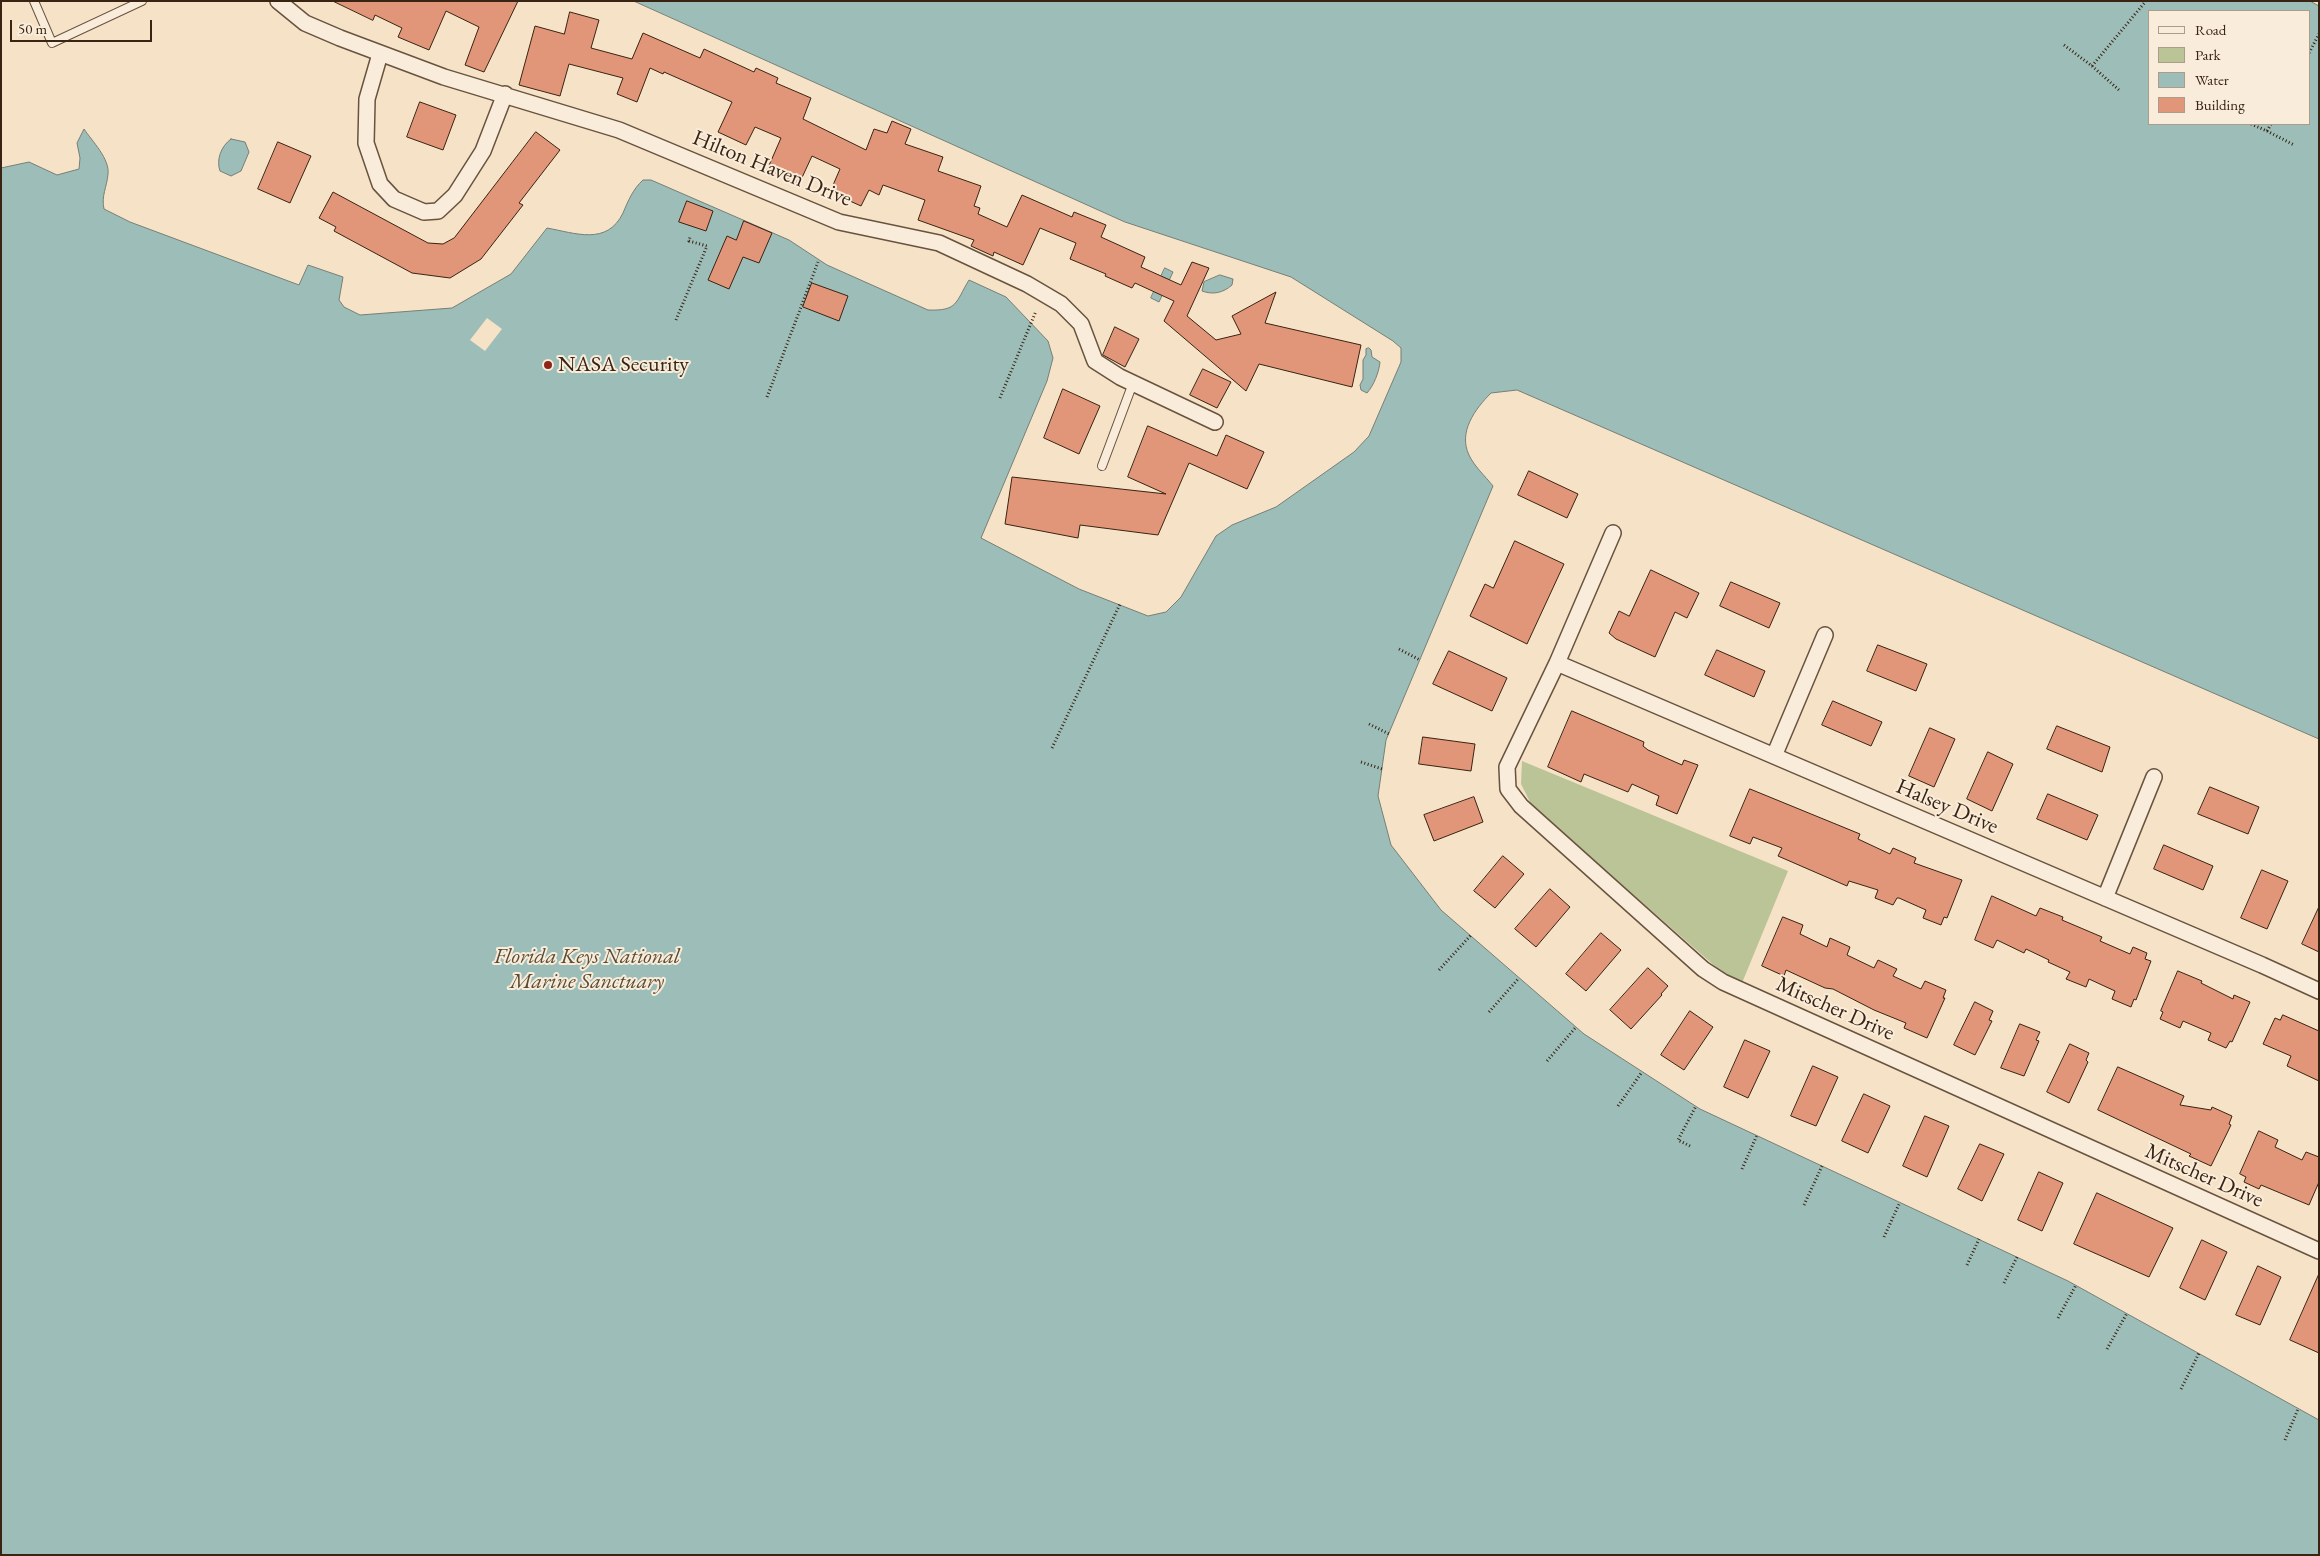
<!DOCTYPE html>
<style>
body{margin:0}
#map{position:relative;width:2320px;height:1556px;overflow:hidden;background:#f6e2c6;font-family:"EB Garamond",serif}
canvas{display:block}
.frame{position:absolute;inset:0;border:2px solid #392312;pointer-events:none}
.legend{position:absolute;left:2148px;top:10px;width:162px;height:115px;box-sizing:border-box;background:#f9ecda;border:1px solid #ac9c8a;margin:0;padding:6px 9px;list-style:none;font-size:15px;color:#392312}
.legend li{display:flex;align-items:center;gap:10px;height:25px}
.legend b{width:25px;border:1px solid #ac9c8a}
.scale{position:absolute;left:10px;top:20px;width:142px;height:22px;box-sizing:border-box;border:2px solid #392312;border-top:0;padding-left:6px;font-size:15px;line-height:18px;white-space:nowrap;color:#392312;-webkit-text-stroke:4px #f9ecda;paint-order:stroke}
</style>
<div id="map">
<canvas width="2320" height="1556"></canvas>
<div class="frame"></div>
<ul class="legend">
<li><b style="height:6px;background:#f9ecda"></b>Road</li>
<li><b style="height:14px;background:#bac497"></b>Park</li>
<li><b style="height:14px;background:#9dbdb8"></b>Water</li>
<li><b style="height:14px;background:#e19579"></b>Building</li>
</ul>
<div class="scale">50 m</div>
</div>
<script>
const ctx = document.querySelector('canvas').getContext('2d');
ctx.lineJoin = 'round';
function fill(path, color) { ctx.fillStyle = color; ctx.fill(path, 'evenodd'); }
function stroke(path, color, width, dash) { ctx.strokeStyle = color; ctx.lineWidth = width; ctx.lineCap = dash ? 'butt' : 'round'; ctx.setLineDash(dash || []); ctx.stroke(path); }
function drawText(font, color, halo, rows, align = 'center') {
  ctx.font = font + ' "EB Garamond",serif'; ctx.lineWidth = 4; ctx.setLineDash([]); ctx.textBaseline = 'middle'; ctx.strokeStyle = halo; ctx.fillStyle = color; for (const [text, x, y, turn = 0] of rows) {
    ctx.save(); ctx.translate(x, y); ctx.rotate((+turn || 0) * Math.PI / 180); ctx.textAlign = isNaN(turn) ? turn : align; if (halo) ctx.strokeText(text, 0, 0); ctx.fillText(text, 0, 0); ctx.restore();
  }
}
const green = new Path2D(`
 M1522,761L1788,871L1742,983L1725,975L1532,806L1521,784Z`);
const water = new Path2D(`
 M634,1H2310L2319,6V739L1517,390L1491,393C1475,409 1458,432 1469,455C1474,466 1485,476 1493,486L1386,740L1378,796L1391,845L1441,910L1584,1034L1700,1109L2068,1281L2319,1420V1555H1V168L29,162L57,175L79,169L80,158L77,143L84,129C92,141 110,159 108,174C107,187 101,196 104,209L130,222L299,285L308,265L343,277L339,300L344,307L360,315L452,308L511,274L547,228C575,233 607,246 623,213C628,201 633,189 643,180H651L789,240L827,265L928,310C958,311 955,303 969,280L1006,297L1048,341L1053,358L1047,381L981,538L1079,589L1148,616L1166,612L1181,597L1216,536L1232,525L1276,507L1354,452L1369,436L1401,362V348L1393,341L1291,277L1125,222ZM2149,11H2309V124H2149Z
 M231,139L245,142L249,152L241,171L231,176L220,171C216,160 221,146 231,139Z
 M1165,268L1173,272L1159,302L1151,298Z
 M1220,275L1233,279L1232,285C1223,293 1213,295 1202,291L1204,282Z
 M1369,348L1371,350L1372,357L1380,362C1379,372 1374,385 1367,393L1361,390L1360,385L1363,379V360L1366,355V349Z`);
const pier = new Path2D(`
 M487,318L502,329L485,351L470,340Z`);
const building = new Path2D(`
 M333,1H518L484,72L465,65L479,27L446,11L429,50L398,37L402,28L375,15L373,20Z
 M570,12L599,20L591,48L632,59L643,33L700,58L704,49L754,72L756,68L778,78L776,83L811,98L803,119L866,150L874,129L887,133L892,121L911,129L905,144L943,157L938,171L981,186L974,206L980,208L978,214L1007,227L1022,195L1072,217L1074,212L1106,225L1101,237L1145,257L1141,267L1181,285L1192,262L1209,268L1187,316L1216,340L1241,334L1232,316L1276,292L1265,323L1361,345L1352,387L1259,364L1246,391L1164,321L1174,301L1135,283L1132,288L1105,276L1106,274L1070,259L1076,243L1040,228L1023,265L994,252L993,256L971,246L974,240L918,220L925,200L883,185L879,195L869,190L861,206L830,192L840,169L812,156L799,184L767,170L781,138L755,127L746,145L718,132L732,102L664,72L663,74L650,68L637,102L617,94L623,78L569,64L560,96L519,85L535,26L564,34Z
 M420,102L456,115L443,150L407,137Z
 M536,132L560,150L519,203L523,205L481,259L450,278L412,273L334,231L336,227L319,218L333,192L428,243L443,244L454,238Z
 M278,142L311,156L290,203L258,189Z
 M687,201L713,211L706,231L679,222Z
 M744,221L772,233L759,263L743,257L729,289L708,280L727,236L736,240Z
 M812,283L848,296L839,321L803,307Z
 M1115,327L1139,339L1125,367L1103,355Z
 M1203,369L1231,382L1217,408L1190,395Z
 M1063,389L1100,406L1079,454L1044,438Z
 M1148,426L1217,456L1226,435L1264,452L1247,489L1189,463L1158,535L1080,525L1078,538L1005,524L1012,477L1166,494L1128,477Z
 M1529,471L1578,494L1567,518L1518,495Z
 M1515,541L1564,564L1527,644L1470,616L1485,584L1493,588Z
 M1651,570L1699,593L1687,618L1675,612L1655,657L1616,639L1609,633L1619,611L1629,616Z
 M1731,582L1780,603L1769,628L1720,606Z
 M1878,645L1927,664L1916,691L1867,671Z
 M1717,650L1765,671L1754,697L1705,675Z
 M1449,651L1507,678L1492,711L1433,684Z
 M1833,701L1882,722L1871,746L1822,725Z
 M1572,711L1644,742L1643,746L1648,750L1682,765L1684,760L1698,765L1677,814L1656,805L1659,796L1632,784L1628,792L1584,774L1581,782L1548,767Z
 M2057,726L2110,747L2102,772L2047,749Z
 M1930,728L1955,739L1934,787L1909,776Z
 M1423,737L1475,744L1471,771L1419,764Z
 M1988,752L2013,764L1992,811L1967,799Z
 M2210,787L2259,807L2248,834L2198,814Z
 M1750,789L1860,834L1858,839L1890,854L1893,848L1916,858L1914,863L1962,880L1947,918L1944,917L1941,925L1923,918L1926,910L1899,898H1897L1893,905L1875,898L1878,890L1849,881L1847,886L1778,856L1782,848L1753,837L1750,844L1730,836Z
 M2048,794L2098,815L2087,840L2037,819Z
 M1474,797L1483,822L1434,841L1424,815Z
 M2164,845L2213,866L2203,890L2154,869Z
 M1503,856L1524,874L1495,908L1474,891Z
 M2262,870L2288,881L2267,929L2241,918Z
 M1550,889L1570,907L1536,947L1515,929Z
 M1992,896L2036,916L2040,908L2063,917L2062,920L2102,937L2100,941L2130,954L2133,947L2147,953L2145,959L2151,961L2136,1000L2134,999L2131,1007L2112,999L2115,991L2089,979L2086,987L2066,979L2070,972L2048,962L2049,960L2026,949L2024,953L1997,940L1993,948L1975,940Z
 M2319,907V952L2302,944Z
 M1783,917L1803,925L1800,934L1827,947L1830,938L1850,947L1847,955L1874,968L1878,960L1897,969L1893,976L1921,989L1925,981L1946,990L1943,998H1945L1927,1038L1904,1028L1906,1023L1874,1010L1833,989L1825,988L1786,970L1784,976L1762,966Z
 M1601,933L1621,950L1586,991L1566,974Z
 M1648,968L1668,986L1661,994L1662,995L1631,1029L1610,1010Z
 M2178,971L2202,981L2201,983L2233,999L2234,995L2250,1002L2232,1042L2230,1041L2226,1048L2208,1040L2211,1033L2183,1021L2180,1028L2160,1019L2163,1012L2161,1011Z
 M1975,1002L1993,1011L1989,1020L1992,1021L1975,1055L1954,1045Z
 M1690,1011L1713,1027L1684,1070L1661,1055Z
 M2283,1015L2319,1031V1081L2287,1066L2291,1056L2263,1044L2275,1018L2280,1020Z
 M2020,1024L2040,1032L2036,1040L2039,1041L2024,1076L2001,1068Z
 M1745,1040L1770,1051L1748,1098L1724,1087Z
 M2070,1044L2089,1053L2086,1060L2088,1062L2069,1103L2047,1092Z
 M1813,1066L1838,1077L1816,1126L1791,1116Z
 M2118,1067L2184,1096L2180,1105L2211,1110L2212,1107L2232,1116L2229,1124L2231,1125L2211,1166L2189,1156L2191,1154L2098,1110Z
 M1864,1094L1890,1106L1868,1153L1842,1141Z
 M1925,1116L1949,1126L1927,1177L1903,1166Z
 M2259,1131L2278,1140L2275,1147L2302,1160L2306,1152L2319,1157V1182L2309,1205L2261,1185L2259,1189L2244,1182L2246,1177L2240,1174Z
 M1980,1144L2004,1154L1982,1201L1958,1189Z
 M2039,1172L2063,1183L2042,1231L2018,1220Z
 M2097,1193L2173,1228L2149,1277L2074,1244Z
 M2202,1240L2227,1252L2205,1300L2180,1288Z
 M2258,1266L2281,1277L2260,1325L2236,1315Z
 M2319,1274V1353L2290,1340Z`);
const path = new Path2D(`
 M2064,45L2092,66L2146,1
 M2309,53L2319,34
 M2092,66L2119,90
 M2251,124L2267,131L2271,124
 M2267,131L2294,145
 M676,320L707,246L689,241L690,237
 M767,397L818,262
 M1000,398L1036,311
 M1399,649L1420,660
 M1369,724L1389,734
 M1052,748L1120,604
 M1361,762L1382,769
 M1439,970L1471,935
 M1489,1012L1519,978
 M1547,1061L1576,1027
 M1618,1106L1642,1072
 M1690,1146L1678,1140L1696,1106
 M1742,1169L1757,1135
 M1804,1205L1822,1166
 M1884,1237L1900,1202
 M1967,1265L1979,1239
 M2004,1283L2017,1257
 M2058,1318L2076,1285
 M2107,1349L2127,1313
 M2181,1389L2199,1353
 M2285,1440L2298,1409`);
const service = new Path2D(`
 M34,1L52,43L142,1
 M1102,466L1133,383`);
const minor = new Path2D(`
 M278,1L305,23L340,38L444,77L619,130L839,222L939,243L1027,284L1061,304L1081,324L1095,361L1120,377L1215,422
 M380,54L367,99L366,143L380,184L394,199L424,212L438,211L455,195L483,151L505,94
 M1613,533L1557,663L1507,767L1508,789L1521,806L1703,969L1723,982L2319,1251
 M1557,663L2262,965L2319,991
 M1774,756L1825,635
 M2105,898L2154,777`);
const markers = [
 [548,365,5,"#8f2418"]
];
const streetNames = [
 ["Hilton Haven Drive",772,169,22],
 ["Halsey Drive",1947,807,23],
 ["Mitscher Drive",1835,1009,24],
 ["Mitscher Drive",2204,1176,24]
];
const poiNames = [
 ["NASA Security",558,365]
];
const parkNames = [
 ["Florida Keys National",587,957],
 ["Marine Sanctuary",587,982]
];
fill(green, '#bac497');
fill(water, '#9dbdb8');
stroke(water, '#757f76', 1);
fill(pier, '#f6e2c6');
fill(building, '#e19579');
stroke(building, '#392312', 1);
stroke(service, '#68533f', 10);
stroke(minor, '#68533f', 18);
stroke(path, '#392312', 3, [1, 2.5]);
stroke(service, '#f9ecda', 8);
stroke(minor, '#f9ecda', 15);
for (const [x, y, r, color] of markers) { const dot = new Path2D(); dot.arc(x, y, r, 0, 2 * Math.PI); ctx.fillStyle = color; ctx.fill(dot); stroke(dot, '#f9ecda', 2); }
drawText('22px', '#392312', '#f9ecda', streetNames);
drawText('22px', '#392312', '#f9ecda', poiNames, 'left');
drawText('italic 22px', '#594b33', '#f9ecda', parkNames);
</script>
